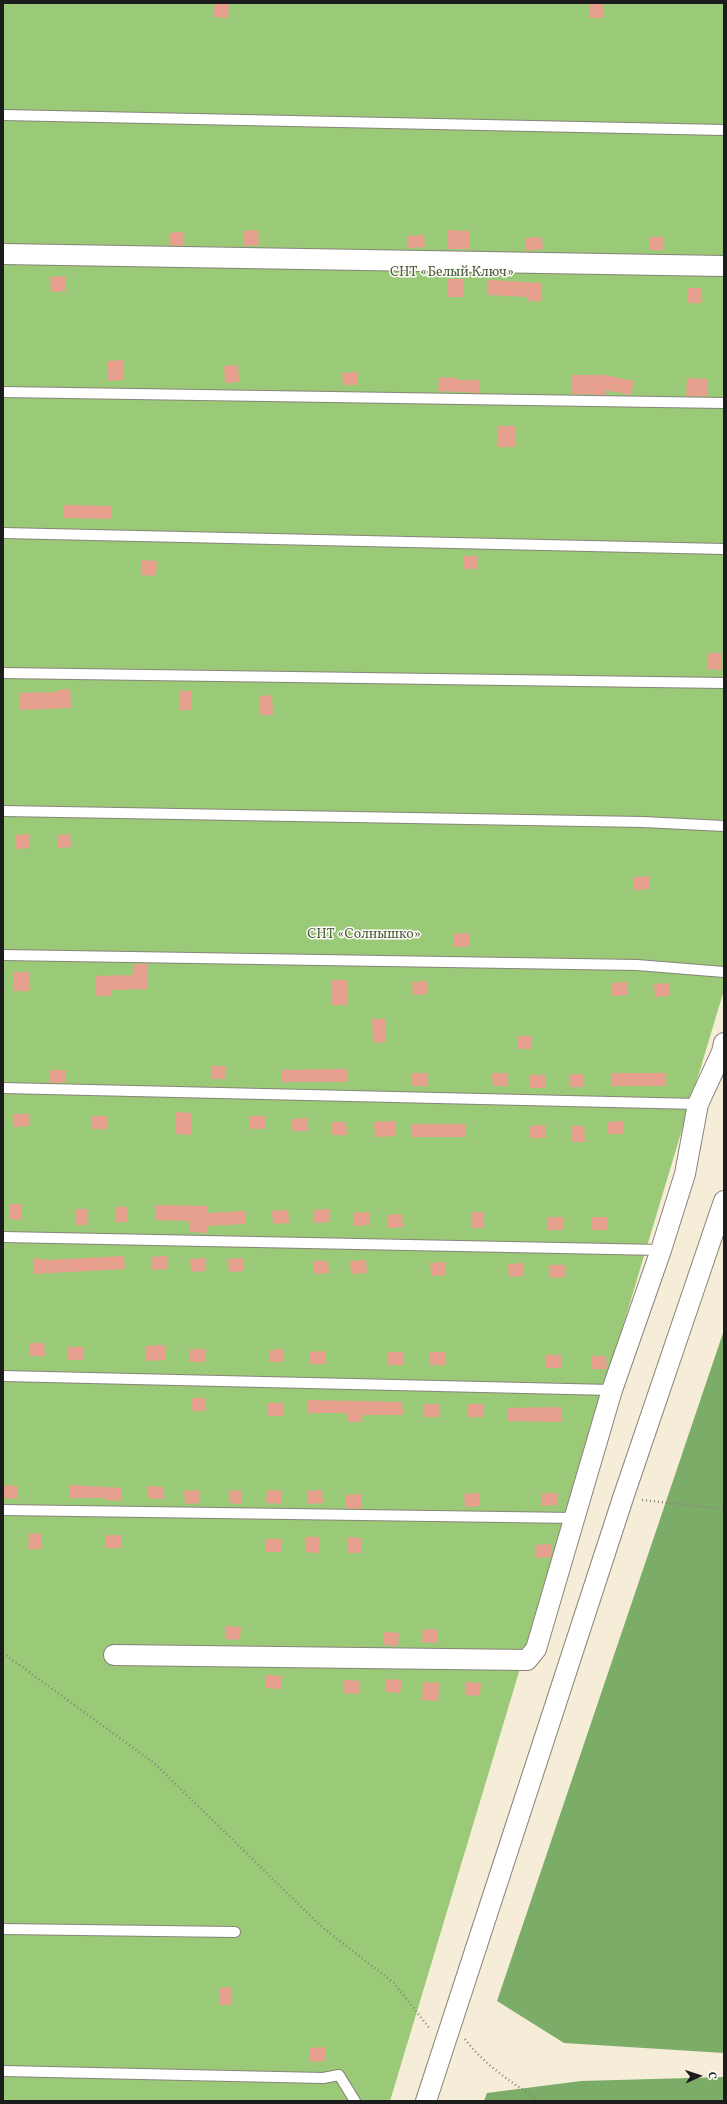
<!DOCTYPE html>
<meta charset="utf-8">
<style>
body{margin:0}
#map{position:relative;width:727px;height:2104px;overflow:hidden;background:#f6edd9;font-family:Vollkorn,serif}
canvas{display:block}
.frame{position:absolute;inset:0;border:4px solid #1c1c1c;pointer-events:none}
.north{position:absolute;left:679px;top:2056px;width:40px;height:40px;-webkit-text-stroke:3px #fdfcf7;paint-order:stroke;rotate:87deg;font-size:11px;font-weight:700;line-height:16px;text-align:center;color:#1c1c1c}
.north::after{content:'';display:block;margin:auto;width:14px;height:18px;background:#1c1c1c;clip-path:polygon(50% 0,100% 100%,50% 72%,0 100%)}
</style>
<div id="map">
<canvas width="727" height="2104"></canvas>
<div class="frame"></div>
<div class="north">С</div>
</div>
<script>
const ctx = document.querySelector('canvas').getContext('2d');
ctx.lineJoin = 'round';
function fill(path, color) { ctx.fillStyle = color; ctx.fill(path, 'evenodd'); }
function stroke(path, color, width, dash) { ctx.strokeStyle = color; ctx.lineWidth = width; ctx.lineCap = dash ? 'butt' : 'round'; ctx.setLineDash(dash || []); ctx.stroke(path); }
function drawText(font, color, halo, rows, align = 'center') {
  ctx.font = font + ' Vollkorn,serif'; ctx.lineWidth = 3; ctx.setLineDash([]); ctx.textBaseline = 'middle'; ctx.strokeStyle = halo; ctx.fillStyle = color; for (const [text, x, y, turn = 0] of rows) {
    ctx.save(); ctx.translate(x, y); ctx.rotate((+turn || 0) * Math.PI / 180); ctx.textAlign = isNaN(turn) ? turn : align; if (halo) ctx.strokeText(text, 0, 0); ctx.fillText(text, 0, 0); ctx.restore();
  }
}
const green = new Path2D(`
 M3,3H724V990L390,2101H3Z`);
const forest = new Path2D(`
 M724,1330V2053L564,2043L497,2001Z
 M724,2077V2101H484L487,2093L581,2081Z`);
const building = new Path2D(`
 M215,3H229L228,18L213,17Z
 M590,3H603V18H590Z
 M258,230L259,245L244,246L243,231Z
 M448,230L469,231V249H448Z
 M183,232V246L170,245L169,233Z
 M424,235L425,247L408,248L407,236Z
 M542,237L543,249L526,251L525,238Z
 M649,237H664V250H649Z
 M65,276L66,291L51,292L50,277Z
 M448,279H463V297H448Z
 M488,280L542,283V301H527V297L487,295Z
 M687,288H702V303H687Z
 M123,360V380L108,381L107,361Z
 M238,365L239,382L225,383L224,366Z
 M357,372L358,385H343L342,373Z
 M571,375H604L634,381L631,395L605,390V395L571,394Z
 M439,377L458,378V380H480V393L438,391Z
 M687,378L707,379V396H686Z
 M497,426H516V447H497Z
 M64,505L112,506V519L63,518Z
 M464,556H478V569H464Z
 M142,560L157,561L156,576L141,575Z
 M707,653H722L721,670L707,669Z
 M70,689L71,708L20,710L19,693L57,692V690Z
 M179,691H192V710H179Z
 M272,695L273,715H260L259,696Z
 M29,834L30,848L16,849V835Z
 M70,834L71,847L58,848L57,835Z
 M649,876L650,889L634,890V877Z
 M469,933L470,946L454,947V934Z
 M133,964H147V989L111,990V996H95V976L133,975Z
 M14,972H30V991H14Z
 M331,980H347L348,1005H332Z
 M428,981V994L413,995L412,982Z
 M627,982L628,995L612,996V983Z
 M669,983L670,996L655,997L654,984Z
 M372,1019H385L386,1042L373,1043Z
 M517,1036H532V1049H517Z
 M211,1066H226V1079H211Z
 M331,1069H347V1082H282L281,1070Z
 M50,1070H66V1082L50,1083Z
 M412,1073H427L428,1086H412Z
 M492,1073H508V1086H493Z
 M611,1073H665V1086H611Z
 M569,1074H584V1087H569Z
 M530,1075H546V1088H530Z
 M176,1112L192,1113V1135L175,1134Z
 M14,1114H29V1126L14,1127Z
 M92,1116H107V1129H92Z
 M249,1116H265V1129H249Z
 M308,1118V1131H292V1119Z
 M395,1121V1136L375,1137L374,1122Z
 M624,1121V1134H608V1122Z
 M331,1122H346L347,1135H331Z
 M412,1124H466V1137H412Z
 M546,1125V1138H530V1126Z
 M572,1126H584L585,1142H572Z
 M10,1204H22V1220L9,1219Z
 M155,1205L208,1206V1213L245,1211V1224L207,1226V1233L190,1232V1221L155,1220Z
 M115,1207H128V1222H115Z
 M75,1209H88V1225H75Z
 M329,1209V1222L314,1223L313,1210Z
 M288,1210L289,1223L273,1224L272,1211Z
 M369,1212V1225L354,1226L353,1213Z
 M471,1212H484V1228H471Z
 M402,1214L403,1227L388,1228L387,1215Z
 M548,1217H563V1230H548Z
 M592,1217H607V1230H592Z
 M124,1256L125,1269L34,1274V1258L47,1260Z
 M167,1256V1269L152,1270L151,1257Z
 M206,1258V1271L191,1272L190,1259Z
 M244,1258V1271L229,1272L228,1259Z
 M366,1260L367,1273L351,1274L350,1261Z
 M313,1261H328L329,1273L313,1274Z
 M445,1262L446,1275L431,1276L430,1263Z
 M524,1263V1276L509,1277L508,1264Z
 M550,1265H566V1277L550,1278Z
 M29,1343H44L45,1356H29Z
 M165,1345L166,1360L146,1361V1346Z
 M68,1347H83V1360H68Z
 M190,1349H206V1362H190Z
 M284,1349V1362H269V1350Z
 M325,1351V1364H309V1352Z
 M388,1352H403L404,1365H388Z
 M429,1352H445V1365H429Z
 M546,1355H561V1368H546Z
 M591,1356H606L607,1369H591Z
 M191,1398H205V1411H191Z
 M308,1400L402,1402L403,1415H362V1422H348V1413H308Z
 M268,1403H283V1416H268Z
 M424,1404H440V1417H424Z
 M468,1404H484V1417H468Z
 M561,1407V1422L507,1421V1408Z
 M3,1485L18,1486L17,1499L3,1498Z
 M70,1485L122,1488L121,1501L105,1500L106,1498H70Z
 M148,1486L164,1487L163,1499L147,1498Z
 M199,1490L200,1503L185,1504L184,1491Z
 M229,1490L242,1491L241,1504L229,1503Z
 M267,1490L282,1491L281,1504L266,1503Z
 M322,1490L323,1503L307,1504V1491Z
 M480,1493V1506L465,1507L464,1494Z
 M541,1493H557V1505L542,1506Z
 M361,1494V1509L346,1508L345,1495Z
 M29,1533L41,1534V1549H28Z
 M106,1535H121V1548H106Z
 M306,1537H319V1553L306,1552Z
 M348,1537L361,1538V1553H348Z
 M266,1539H282V1552H266Z
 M551,1544V1557L536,1558L535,1545Z
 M226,1626L241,1627L240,1640L225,1639Z
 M423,1629L438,1630V1643L422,1642Z
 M384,1632L399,1633L398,1646L383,1645Z
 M266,1675L281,1676V1689L265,1688Z
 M386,1679L402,1680L400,1693L385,1692Z
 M344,1680L359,1681V1694L343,1693Z
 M423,1682L439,1683L438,1701L422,1700Z
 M466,1682L481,1683L480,1696L465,1695Z
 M232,1987V2005H220L219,1988Z
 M326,2047V2061L309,2062V2048Z`);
const path = new Path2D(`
 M642,1500L717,1508L724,1507
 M3,1653L154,1763L323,1928L394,1983L430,2029
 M465,2039C484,2065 513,2083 539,2101`);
const service = new Path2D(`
 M3,115L724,130
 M3,392L724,403
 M3,533L724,549
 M3,673L724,683
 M3,811L643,822L724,826
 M3,955L637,965L724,972
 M3,1088L698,1104
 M3,1237L661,1250
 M3,1376L612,1390
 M3,1510L575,1518
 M3,1929L235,1932
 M3,2071L323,2078L339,2075L355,2101`);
const minor = new Path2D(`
 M3,254L724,266
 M114,1655L527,1660L536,1649L612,1390L661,1250L685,1174L698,1104L722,1052L724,1043
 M426,2101L623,1498L724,1201`);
const parkNames = [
 ["СНТ «Белый Ключ»",452,273],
 ["СНТ «Солнышко»",364,935]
];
fill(green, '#9ac977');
fill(forest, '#7bad68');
fill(building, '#e7a08d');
stroke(service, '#89847a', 12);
stroke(minor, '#89847a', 22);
stroke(path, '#89847a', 2.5, [1, 3]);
stroke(service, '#fff', 10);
stroke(minor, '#fff', 20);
drawText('14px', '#4e6140', '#fdfcf7', parkNames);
</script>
